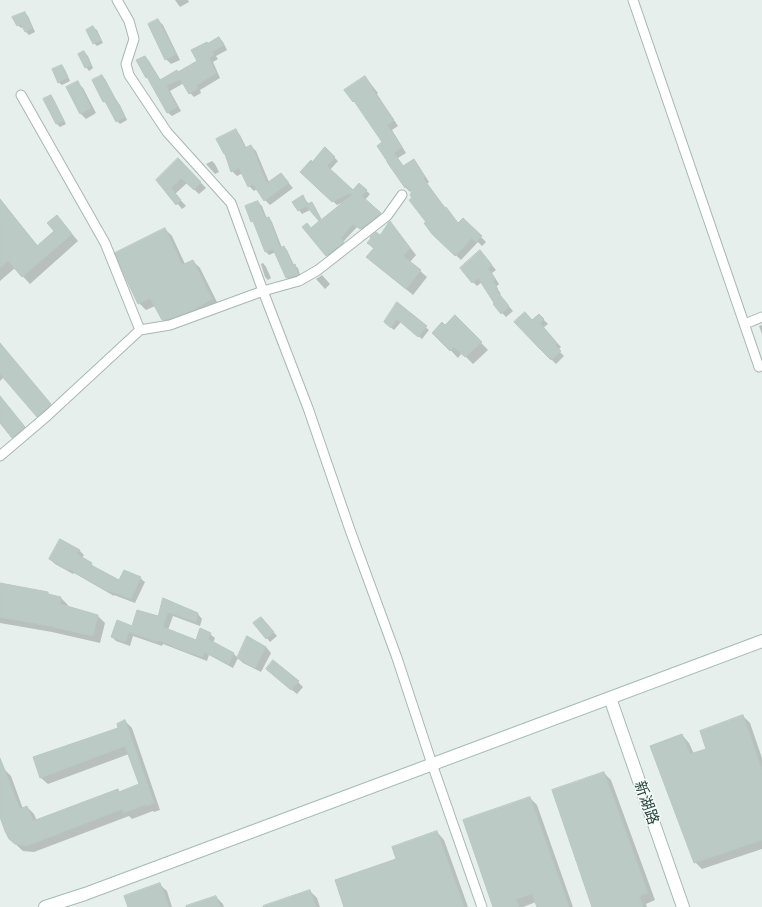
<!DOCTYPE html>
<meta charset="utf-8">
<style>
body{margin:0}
canvas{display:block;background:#e6efeb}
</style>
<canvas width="762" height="907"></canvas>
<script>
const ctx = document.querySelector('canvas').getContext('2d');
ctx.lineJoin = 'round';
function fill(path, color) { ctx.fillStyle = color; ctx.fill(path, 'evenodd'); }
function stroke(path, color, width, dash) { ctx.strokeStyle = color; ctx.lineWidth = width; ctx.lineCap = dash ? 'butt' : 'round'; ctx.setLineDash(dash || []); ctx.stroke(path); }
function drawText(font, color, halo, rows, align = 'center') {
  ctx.font = font + ' "PT Sans Narrow","Noto Sans SC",sans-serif'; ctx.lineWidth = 3; ctx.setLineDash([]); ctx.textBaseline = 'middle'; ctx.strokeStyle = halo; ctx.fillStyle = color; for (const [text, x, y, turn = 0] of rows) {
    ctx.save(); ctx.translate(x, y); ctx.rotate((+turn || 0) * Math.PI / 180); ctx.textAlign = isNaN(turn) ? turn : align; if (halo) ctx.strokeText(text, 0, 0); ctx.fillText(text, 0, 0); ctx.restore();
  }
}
const shadow = new Path2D(`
 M175,0H188L189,2L180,7Z
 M24,13L28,16L35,32L29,35L26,32L23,27L21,28L18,25Z
 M158,20L163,25L180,60L171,64L166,59Z
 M93,27L97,30L103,43L97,46L94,43Z
 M219,38L223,42L227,50L216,56L218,59L213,62L220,78L200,90L201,93L194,97L190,93L184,83L170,91L181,111L172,116L167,112L145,57L149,61L161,81L179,73L198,62L208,44Z
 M84,52L88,56L93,68L89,71L86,67Z
 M61,66L65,70L70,81L62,85L58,82Z
 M102,76L105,79L118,103L120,105L127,120L120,124L117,121L107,105L104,101Z
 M365,78L370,83L378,93L377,94L398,126L392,130L406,153L398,158L404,167L413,160L418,165L429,182L427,184L446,209L459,224L463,219L486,242L482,246L478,242L461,260L433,233L428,222L413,198L414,187L410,192L405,187L384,143L359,107L354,101Z
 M78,83L83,88L96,113L86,119L80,113Z
 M51,96L54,100L66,124L60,127L57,124L45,100Z
 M235,130L240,135L247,149L251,146L256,151L261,163L269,182L281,174L293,188L270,205L265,200L257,189L254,191L249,186L243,173L237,176L232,171Z
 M325,149L338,161L330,170L353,192L359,184L370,194L365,200L384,217L365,232L357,227L343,242L347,246L330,259L303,227L311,229L321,221L310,210L302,214L299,210L303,197L309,204L312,203L315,207L322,220L344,202L337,205L305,176L312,163Z
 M178,159L206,188L199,194L187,183L175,194L186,206L182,209L157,180Z
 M212,161L215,164L219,172L215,174L206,164Z
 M0,199L38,246L63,223L78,241L30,284L15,268L0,281Z
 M258,202L262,206L267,219L269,218L272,222L282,248L284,247L287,250L294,265L298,268L301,278L291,281L287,278L276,252L269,255L266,252L255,223L252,221Z
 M390,223L396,229L416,255L410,262L427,277L413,295L374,263L367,257L374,249L368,243L372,238L380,236Z
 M165,229L172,236L185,264L193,261L200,268L219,306L170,327L163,320L155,306L146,310L139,303Z
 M484,256L496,270L492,273L499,284L496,287L501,294L499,295L513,311L506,317L502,313L482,282L477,286L473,282Z
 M263,263L266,267L271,278L268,280L265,277L261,264Z
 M322,275L330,284L325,289L316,279Z
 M397,304L429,330L422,339L401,322L394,330L388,325Z
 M539,315L548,324L543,328L561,347L558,350L564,356L556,364L540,348L532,321Z
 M455,316L488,350L473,364L462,353L458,358L434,333L445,326Z
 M762,325V334L759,326Z
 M0,344L57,412L45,423L4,377L0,381Z
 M0,396L31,435L20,444L0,422Z
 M79,550L84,555L82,558L91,564L96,569L119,582L140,578L145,582L135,603L114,595V596L74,573L73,574L55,564L50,559Z
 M0,584L48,593L51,596L61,598L68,605L67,607L98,616L105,623L100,643L52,632L0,623Z
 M164,600L198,614L202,619L200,626L173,616L168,630L196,642L200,630L210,634L215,638L213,643L234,654L238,658L248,637L266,647L271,653L261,672L243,663L238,658L233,668L209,655L207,661L163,644L162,646L133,636L130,646L116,641L112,637L117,621L133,627L138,611L158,618Z
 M264,621L277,636L270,642L255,623Z
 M272,674L298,682L303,687L297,694Z
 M743,716L750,723L762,758V849L702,869L695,862L682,735L689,743L694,754L708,749Z
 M125,721L132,728L160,810L154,812L153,811L132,819L129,816L34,852L23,851L10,839L0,814V770L4,769L11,776L23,809L27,807L34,814L37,821L118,790L120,793L140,785L129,754L48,784L41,778L34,758L120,729Z
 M604,773L611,780L655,900L646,904L647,907H593Z
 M530,798L537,805L573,907H538L536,902L523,907H494Z
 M437,832L444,840L468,907H345Z
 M159,884L167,891L172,907H129Z
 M310,891L317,898L320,907H267Z
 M216,897L223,904L224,907H186Z`);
const building = new Path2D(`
 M25,12L32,28L25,32L21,24L17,26L12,17Z
 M158,19L176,54L165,60L148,24Z
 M93,26L101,40L93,44L86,30Z
 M219,37L224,45L212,52L214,55L209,58L216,73L196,86L198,88L189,94L180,79L166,86L177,107L167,113L147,77L146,78L136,60L145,56L160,80L177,70L178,72L197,61L191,50L207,42L208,43Z
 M84,51L91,65L85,68L78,54Z
 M62,65L68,77L58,83L52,69Z
 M102,75L116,101H117L125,117L116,122L105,101L103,102L92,80Z
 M365,76L373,88L372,89L394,120L387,125L402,147L394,153L403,166L414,159L425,177L423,178L445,208L446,207L458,223L463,218L482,236L476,242L472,238L455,256L432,234L424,223L426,222L409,200L412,198L410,195L412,191L406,186L405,188L387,162V161L377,146L382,142L354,101L353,102L344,90Z
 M78,81L91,108L80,114L66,87Z
 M51,95L64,121L56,124L43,99Z
 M236,129L245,148L251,145L257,158H256L267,183L281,173L289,183L264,201L253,184L248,187L239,168L231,172L225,154H224L216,139Z
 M325,147L335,157L327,166L353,190L359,183L367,190L362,196L381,213L360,229L353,224L341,238L344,242L326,256L302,227L307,223L311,228L319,221L306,206L298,211L292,202L303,195L307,204L312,202L321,220L352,195L350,193L332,202L300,172L311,160L312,162Z
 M178,158L201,182L194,190L181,178L171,188L181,200L176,205L156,180Z
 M0,199L37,246L54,231L47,223L57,215L72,234L22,277L8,261L0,268Z
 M258,201L265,218L269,217L280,248L284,246L293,265L295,264L298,274L297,275L286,278L273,249L265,252L253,221L251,222L245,206Z
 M390,221L410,248L403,256L421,270L406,289L366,257L374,248L367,243L371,238L370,237L376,232L380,235Z
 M165,228L182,265L193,260L212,299L189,312L168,319L162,320L150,298L138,304L124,275L115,253Z
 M480,250L492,265L488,268L495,279L493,282L498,289L496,290L509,306L501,314L493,304L494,303L478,278L472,283L460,268Z
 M397,302L427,326L418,337L397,319L391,328L384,322Z
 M525,312L532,320L539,314L544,319L540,323L557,343L555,345L561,351L551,360L539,348L514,322Z
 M455,315L482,342L465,357L454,347L450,351L432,333L442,322L445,325Z
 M0,343L51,404L37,417L0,374Z
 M0,396L25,427L12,438L0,423Z
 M60,539L80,550L77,554L92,563L91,565L119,580L124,570L141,577L131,599L110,591L109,592L69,569L68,570L49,559Z
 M0,583L48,592V594L61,597L60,604L98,615L93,636L44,625L0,617Z
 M163,598L198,613L196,622L168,612L163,627L196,640L200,628L211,633L208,639L234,653L229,664L204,652L203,657L184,651L158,640V642L129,632L125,642L111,637L117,620L132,626L137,610L158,616Z
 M261,617L274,632L266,639L253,623Z
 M247,636L266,647L255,668L237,658Z
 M273,660L299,681L291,690L266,669Z
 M743,715L762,770V840L694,863L650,746L682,734L690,754L706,749L700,731Z
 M125,720L154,803L146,806V804L124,813L122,809L27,846L15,844L9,839L5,831L0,817V758L20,809L27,806L33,821L118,789L119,792L139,784L125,746L40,778L33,757L118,728L117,724Z
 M604,772L648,893L639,896L643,907H592L552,790Z
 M530,797L569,907H537L532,894L516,899L519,907H493L463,820Z
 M437,831L464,907H344L335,880L396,859L392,847Z
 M160,883L169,907H128L124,896Z
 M310,890L316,907H264L263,906Z
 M216,896L220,907H187L186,906Z`);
const street = new Path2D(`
 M117,0L129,21L134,39L126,64L129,75L167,132L231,203L263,291L308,408L350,530L397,658L432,764L482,907
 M633,0L759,367
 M21,95L105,243L140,330L170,325L263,291L299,281L318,270L387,216L402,195
 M745,324L762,317
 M0,456L47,416L140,330`);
const secondary = new Path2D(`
 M610,698L683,907
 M45,907L85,894L762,641`);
const streetNames = [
 ["新湖路",646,803,71]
];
fill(shadow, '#0003');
fill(building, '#bbcac4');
stroke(building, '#b8c9c2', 1);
stroke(street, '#a8b8b2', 11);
stroke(secondary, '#a4bbb3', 14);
stroke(street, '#fff', 9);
stroke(secondary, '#fff', 12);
drawText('15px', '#24423a', '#f7fbf9', streetNames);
</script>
